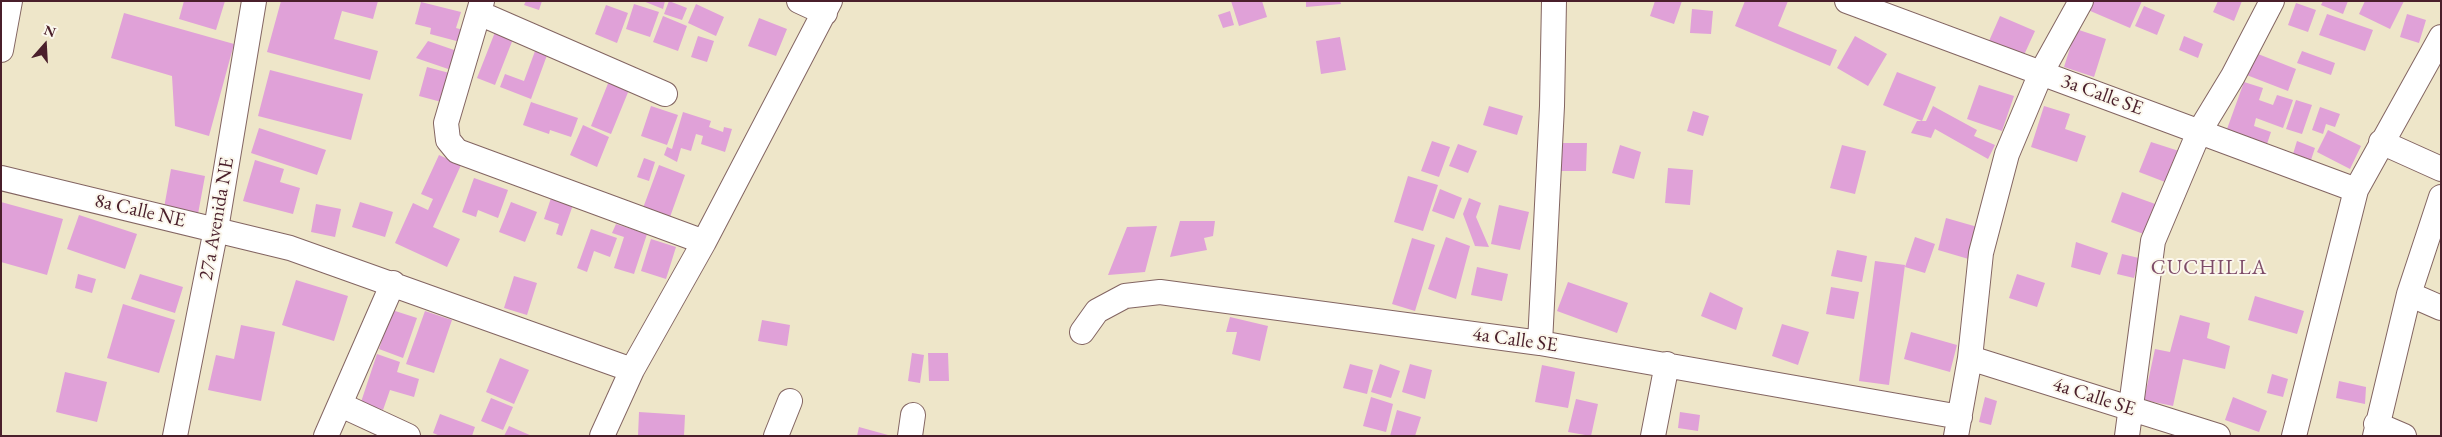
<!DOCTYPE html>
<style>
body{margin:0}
#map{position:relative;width:2442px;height:437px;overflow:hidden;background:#eee6c9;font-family:"EB Garamond",serif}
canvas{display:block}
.frame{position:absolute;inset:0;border:2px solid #4a1f2b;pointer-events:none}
.north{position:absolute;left:20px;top:20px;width:50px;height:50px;-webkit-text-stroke:4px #fbf7ec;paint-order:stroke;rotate:19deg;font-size:14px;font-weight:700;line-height:20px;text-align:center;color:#4a1f2b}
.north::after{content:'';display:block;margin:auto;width:18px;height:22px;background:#4a1f2b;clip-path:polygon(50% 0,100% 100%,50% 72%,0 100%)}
</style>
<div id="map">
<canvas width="2442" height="437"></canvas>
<div class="frame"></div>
<div class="north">N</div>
</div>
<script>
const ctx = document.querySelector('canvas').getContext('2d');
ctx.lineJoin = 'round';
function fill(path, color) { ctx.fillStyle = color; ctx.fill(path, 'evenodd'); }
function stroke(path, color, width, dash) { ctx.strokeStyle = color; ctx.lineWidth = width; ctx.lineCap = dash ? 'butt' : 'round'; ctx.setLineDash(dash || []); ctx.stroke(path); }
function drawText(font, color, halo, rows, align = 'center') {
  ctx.font = font + ' "EB Garamond",serif'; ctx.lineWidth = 4; ctx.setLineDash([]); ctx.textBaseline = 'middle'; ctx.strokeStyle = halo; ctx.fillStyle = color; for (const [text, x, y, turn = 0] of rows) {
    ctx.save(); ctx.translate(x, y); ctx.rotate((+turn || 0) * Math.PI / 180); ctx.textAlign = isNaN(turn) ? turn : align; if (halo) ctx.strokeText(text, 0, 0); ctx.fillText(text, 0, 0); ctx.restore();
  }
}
const building = new Path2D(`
 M184,1H225L216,30L179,19Z
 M281,1H378L373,19L342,11L334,39L378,51L370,80L267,52Z
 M526,1H542L539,10L524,5Z
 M643,1H665L663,9Z
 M669,1L687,8L682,20L664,14Z
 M1231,1H1262L1267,17L1239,26Z
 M1306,1H1340L1341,4L1306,7Z
 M1655,1H1682L1674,24L1650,16Z
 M1745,1H1788L1778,26L1837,50L1830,66L1735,26Z
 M2091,1H2142L2130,28L2088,10Z
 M2218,1H2242L2234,21L2213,12Z
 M2323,1H2348L2343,14L2321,5Z
 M2365,1H2404L2390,29L2359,14Z
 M421,2L461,12L456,28L467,31L464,43L430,34L431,28L415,24Z
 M2296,3L2316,10L2308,32L2288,25Z
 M634,4L659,12L650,37L626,29Z
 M696,4L724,17L716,36L688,23Z
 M606,5L628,13L617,43L595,34Z
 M2144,6L2165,15L2157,35L2135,26Z
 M1692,9L1713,11L1711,34L1690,33Z
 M1230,11L1234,25L1223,28L1218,15Z
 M124,13L234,44L209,136L175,126L172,76L111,58Z
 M2327,14L2373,30L2365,51L2319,35Z
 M2407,14L2426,20L2419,43L2400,37Z
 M663,16L687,26L678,51L653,42Z
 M2000,16L2035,31L2024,55L1989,41Z
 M759,18L787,29L776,56L748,46Z
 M497,27L515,34L495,85L477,78Z
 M2076,29L2106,39L2094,77L2064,67Z
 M698,36L714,41L707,62L691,57Z
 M1855,36L1887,54L1868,86L1837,68Z
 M2184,36L2203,44L2198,58L2179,50Z
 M1340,37L1346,70L1321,74L1316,41Z
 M428,41L460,52L454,71L416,58Z
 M538,43L550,47L531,99L500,87L505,74L524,81Z
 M2302,51L2335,63L2331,75L2297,63Z
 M2253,52L2296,69L2288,91L2244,74Z
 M427,67L453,74L445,103L419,96Z
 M270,70L363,94L351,140L258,116Z
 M1897,72L1936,87L1922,121L1883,105Z
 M611,76L631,85L611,134L591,126Z
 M2244,82L2263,88L2259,100L2273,105L2277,95L2293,100L2283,128L2256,118L2254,126L2271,132L2267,144L2227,129Z
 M1979,85L2014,96L2002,131L1967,119Z
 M2296,100L2312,105L2302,134L2286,129Z
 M531,102L578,118L571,137L550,130L549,134L523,125Z
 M651,106L678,115L667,145L641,136Z
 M1489,106L1523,116L1517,135L1483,125Z
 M1933,106L1977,130L1974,136L1995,145L1988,159L1935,129L1931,138L1911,133L1917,121H1926Z
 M2044,106L2070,114L2065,129L2086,136L2077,162L2031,147Z
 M2320,107L2340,114L2335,127L2326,124L2323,134L2312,130Z
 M1693,111L1709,116L1703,136L1687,131Z
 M683,112L711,121L709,127L723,132L724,127L732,129L725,152L701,144L703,136L696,134L691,151L681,148L677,162L664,155L667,147L672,149Z
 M583,125L609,137L597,167L570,155Z
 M259,128L326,150L317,175L251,153Z
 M2328,130L2361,146L2350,169L2317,152Z
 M1432,141L1450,147L1439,177L1421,171Z
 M2297,141L2315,148L2311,160L2293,154Z
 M2151,142L2179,151L2165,182L2139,172Z
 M1562,143H1587L1586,171H1561Z
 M1458,144L1477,151L1468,173L1449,166Z
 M1620,145L1641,152L1634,179L1612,173Z
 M1842,145L1866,151L1855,194L1830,188Z
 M439,155L461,165L433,227L460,239L447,267L395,243L413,203L428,210L433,199L421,194Z
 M644,158L655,162L649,181L637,177Z
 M255,160L284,169L280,182L300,188L293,214L243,201Z
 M659,165L685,175L670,217L643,208Z
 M1668,168L1693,170L1690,205L1665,203Z
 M171,169L205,176L198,214L164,208Z
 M1408,176L1438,185L1423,231L1394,222Z
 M474,178L508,190L498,218L478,210L476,217L462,212Z
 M1440,189L1462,198L1454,219L1432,211Z
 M2122,192L2158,205L2149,236L2111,222Z
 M552,195L574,202L562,236L556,234L559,224L544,219Z
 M1469,198L1481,203L1476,217L1489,247L1475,246L1463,214Z
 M1,202L63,219L47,275L1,262Z
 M360,202L393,212L385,237L352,227Z
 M511,202L537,212L525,242L499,232Z
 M316,204L341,209L335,237L311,232Z
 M1499,205L1529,212L1520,250L1491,244Z
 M79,215L137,234L125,269L67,249Z
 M1946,218L1981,228L1972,260L1938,250Z
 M1180,221H1215L1213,236L1204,238L1207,250L1170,257Z
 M616,224L647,234L634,274L614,268L624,237L612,233Z
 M1157,226L1145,272L1108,275L1127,227Z
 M591,229L617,238L610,257L594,251L587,272L577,268Z
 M1446,237L1470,246L1456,299L1428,289Z
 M1915,237L1935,244L1925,273L1905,267Z
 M1412,238L1435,245L1415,311L1392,304Z
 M651,239L676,247L666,279L641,271Z
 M2076,242L2108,253L2100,275L2071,267Z
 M1837,250L1867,256L1862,282L1831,276Z
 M2122,254L2139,258L2134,278L2117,274Z
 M1875,261L1905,265L1889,385L1859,381Z
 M1477,267L1508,274L1502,301L1471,295Z
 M78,274L96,279L92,293L75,288Z
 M140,274L183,287L175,313L131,299Z
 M2017,274L2045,283L2037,307L2009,298Z
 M514,276L537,283L527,315L504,308Z
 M296,280L348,296L334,341L282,325Z
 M1568,282L1628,303L1617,333L1557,311Z
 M1831,287L1859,292L1854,319L1826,314Z
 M1710,292L1743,308L1736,330L1701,316Z
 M2255,296L2304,311L2297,334L2248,320Z
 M123,304L175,320L159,373L107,358Z
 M392,310L417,318L403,358L379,349Z
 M425,311L452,320L434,373L406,364Z
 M2180,315L2210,323L2207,338L2230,346L2225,369L2183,359L2173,406L2144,400L2155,349L2170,352Z
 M1230,317L1268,326L1260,361L1232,354L1237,332H1226Z
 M762,320L790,325L787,346L758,341Z
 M1782,324L1809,332L1798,365L1772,356Z
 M241,325L275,332L261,401L208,390L216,355L234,359Z
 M1911,332L1957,345L1950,372L1904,359Z
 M912,353L924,355L920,383L908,381Z
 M928,353H948L949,381H929Z
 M377,354L400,362L397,372L419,379L414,397L390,390L383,410L361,402Z
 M500,358L529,370L514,404L486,392Z
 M1350,364L1373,370L1367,394L1343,388Z
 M1380,364L1400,371L1391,398L1371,392Z
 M1410,364L1432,370L1425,399L1402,392Z
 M1542,365L1575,372L1568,408L1535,402Z
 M65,372L107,382L97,422L56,412Z
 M2272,374L2288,379L2283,397L2267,393Z
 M2339,381L2366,387L2365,404L2336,398Z
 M1371,397L1393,404L1386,432L1363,426Z
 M1985,397L1997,401L1991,425L1979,422Z
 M2233,397L2267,411L2259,432L2225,420Z
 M491,398L513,407L503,430L481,421Z
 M1576,399L1598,404L1591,436L1568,432Z
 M1397,410L1421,417L1415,436H1390Z
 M639,412L685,415L684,436H638Z
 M1680,412L1700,415L1698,431L1678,428Z
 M440,414L475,427L472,436H440L433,433Z
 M509,426L532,436H504Z
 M859,427L888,435V436H857Z`);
const minor = new Path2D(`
 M482,1L446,123L448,140L457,151L704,242
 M799,1L825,13
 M1847,1L2356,190
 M479,13L665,94
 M1,50L10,1
 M2381,142L2441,169
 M1,178L290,248L632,370
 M2409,294L2441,308
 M1082,332L1097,311L1125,296L1160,292L1540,343L1960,417
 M1540,343L1552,106L1554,1
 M1970,358L2218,436
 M341,405L408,436
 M2376,424L2404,436
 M175,436L216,229L254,1
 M326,436L393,283
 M602,436L632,370L704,242L830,1
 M776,436L790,401
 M910,436L913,415
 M1653,436L1667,364
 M1956,436L1970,358L1981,253L2007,154L2041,73L2081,1
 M2127,436L2153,241L2199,132L2233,76L2272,1
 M2294,436L2356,190L2441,37
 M2375,436L2409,294L2441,197`);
const streetNames = [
 ["3a Calle SE",2102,95,20],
 ["8a Calle NE",140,211,13],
 ["27a Avenida NE",217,219,-80],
 ["4a Calle SE",1515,340,8],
 ["4a Calle SE",2094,397,18]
];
const neighbourhoodNames = [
 ["CUCHILLA",2209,268]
];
fill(building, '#e0a1d8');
stroke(minor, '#836562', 26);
stroke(minor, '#fff', 24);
drawText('20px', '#4a1f2b', '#fbf7ec', streetNames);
ctx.letterSpacing = '1px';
drawText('21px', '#7e4c68', '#fbf7ec', neighbourhoodNames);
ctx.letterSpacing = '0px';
</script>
